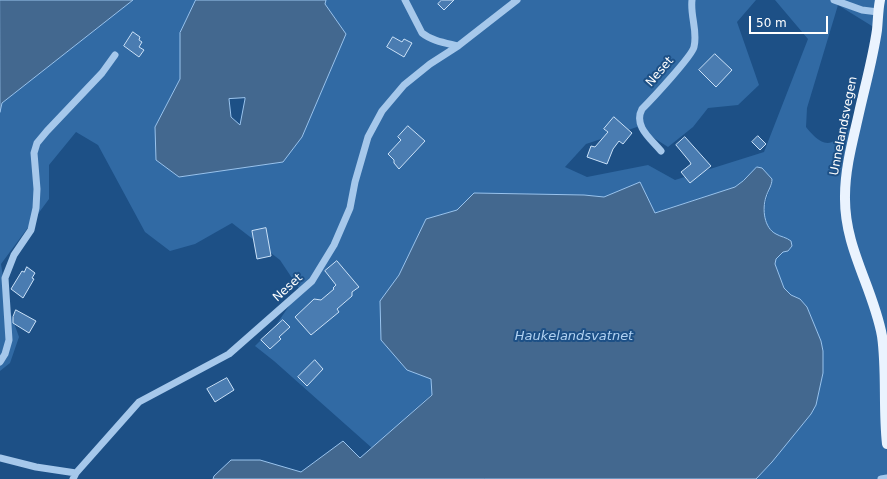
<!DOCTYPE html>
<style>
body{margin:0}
#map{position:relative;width:887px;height:479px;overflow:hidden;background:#1d5086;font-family:"DejaVu Sans",sans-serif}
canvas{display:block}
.scale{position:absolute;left:749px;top:16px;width:79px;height:18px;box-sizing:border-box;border:2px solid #fff;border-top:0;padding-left:5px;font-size:12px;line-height:14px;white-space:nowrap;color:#fff;-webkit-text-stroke:3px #1d5086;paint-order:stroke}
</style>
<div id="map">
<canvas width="887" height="479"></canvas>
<div class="scale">50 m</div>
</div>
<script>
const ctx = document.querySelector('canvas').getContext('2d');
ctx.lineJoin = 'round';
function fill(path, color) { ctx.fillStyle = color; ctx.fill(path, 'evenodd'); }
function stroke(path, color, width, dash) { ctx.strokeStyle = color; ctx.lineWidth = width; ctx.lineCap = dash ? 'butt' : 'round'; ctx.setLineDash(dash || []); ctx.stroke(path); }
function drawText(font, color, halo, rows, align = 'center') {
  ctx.font = font + ' "DejaVu Sans",sans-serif'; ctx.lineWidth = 4; ctx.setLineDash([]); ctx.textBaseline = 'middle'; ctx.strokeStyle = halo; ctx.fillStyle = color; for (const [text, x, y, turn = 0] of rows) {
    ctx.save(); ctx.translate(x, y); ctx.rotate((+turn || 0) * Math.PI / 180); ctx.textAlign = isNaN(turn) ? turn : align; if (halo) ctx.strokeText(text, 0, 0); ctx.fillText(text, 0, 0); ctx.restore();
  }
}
const green = new Path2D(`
 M133,0H196L180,33V79L155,127L179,177L283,162L302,137L346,34L325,4L326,0H756L737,22L759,85L738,105L708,108L693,127L668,147L637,127L586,144L565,167L587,177L648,165L675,180L764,152L808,39L775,0H887V479H756L772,462L811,414L816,405L823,373V351L821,341L807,307L800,299L791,295L784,288L775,264L776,259L783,252L788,251L792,246C790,236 782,238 775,234C758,221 765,200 772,184L757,167L743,181L735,187L654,213L640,182L604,197L584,195L474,193L457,210L426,219L399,275L381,301V340L407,370L431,379L432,394L372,448L274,361L255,346L276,325L300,290L280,260L232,223L195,244L170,251L145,232L98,145L76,132L49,165V199L1,264L7,303L19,337L10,363L0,371V112L2,103ZM838,5L880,31L851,129L847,128C843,132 838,139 832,142C822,147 811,133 806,127L807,108Z`);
const water = new Path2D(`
 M0,0H133L2,103L0,112Z
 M196,0H326L325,4L346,34L302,137L283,162L179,177L156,160L155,127L180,79V33ZM245,98V99L240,125L231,117L229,99Z
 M757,167L762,168L772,179C772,186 768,190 766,197C762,209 764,228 776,234C781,237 786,237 791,241L792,246L788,251L783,252L776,259L775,264L784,288L791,295L800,299L807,307L821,341L823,351V373L816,405L811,414L772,462L756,479H213L214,476L231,460H260L301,472L343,441L360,458L432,395L431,379L407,370L381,340L380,301L399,275L426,219L457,210L474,193L584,195L604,197L640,182L655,213L735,187L743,181Z`);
const building = new Path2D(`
 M442,0H454L444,10L438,4Z
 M133,32L140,37L139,40L142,42L139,47L144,50L139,57L124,46Z
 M393,37L402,42L404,39L412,43L404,57L387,47Z
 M715,54L732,70L716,87L699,70Z
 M614,117L632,133L623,144L619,141L613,149L607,164L587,157L591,146L595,147L608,132L604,129Z
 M408,126L425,141L399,169L394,163V160L388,154L401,140L398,137Z
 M758,136L766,144L760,150L752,142Z
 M685,137L711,166L690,183L681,172L691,164L690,162L676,145Z
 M266,228L271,256L257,259L252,231Z
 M337,261L359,287L352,292V296L337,309L339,312L311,335L295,317L314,299L321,300L334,289L333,288L336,285L325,271Z
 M27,267L35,273L32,278L34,279L23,298L11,289L22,271L24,272Z
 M16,310L36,321L29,333L13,323V317Z
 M283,320L290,327L279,337L281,339L270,349L261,340Z
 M315,360L323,369L307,386L298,377Z
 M227,378L234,390L215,402L207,389Z`);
const minor = new Path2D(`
 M405,0L422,33C432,41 446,43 458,46
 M834,0L862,10L878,12
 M661,151C651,139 633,126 642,109C652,99 692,56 694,47C698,31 690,16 692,0
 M0,362L5,354L9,340L5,278L14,255L31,230L36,208L37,189L34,153L37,143L47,131L102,73L115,55
 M0,458L36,467L76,473
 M73,479L76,473L139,402L229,354L312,281L334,245L350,208L355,182L368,137L382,111L404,85L430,64L458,46L517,0
 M881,479L887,478`);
const major = new Path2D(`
 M880,0C878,10 878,20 877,30C873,58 865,86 859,113C853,140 845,168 845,196C844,248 873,287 882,336C887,371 883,408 887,444`);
const streetNames = [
 ["Neset",660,72,-49],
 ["Unnelandsvegen",844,126,-79],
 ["Neset",288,288,-42]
];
const waterNames = [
 ["Haukelandsvatnet",574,337]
];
fill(green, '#316aa4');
fill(water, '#43688f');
stroke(water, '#99c3ed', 1);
fill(building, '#4a7cb1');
stroke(building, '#cae1f8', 1);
stroke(minor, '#a6c8eb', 7);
stroke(major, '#eaf3fe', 10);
drawText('12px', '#fff', '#1d5086', streetNames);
drawText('italic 13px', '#b1d2f2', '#1d5086', waterNames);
</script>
